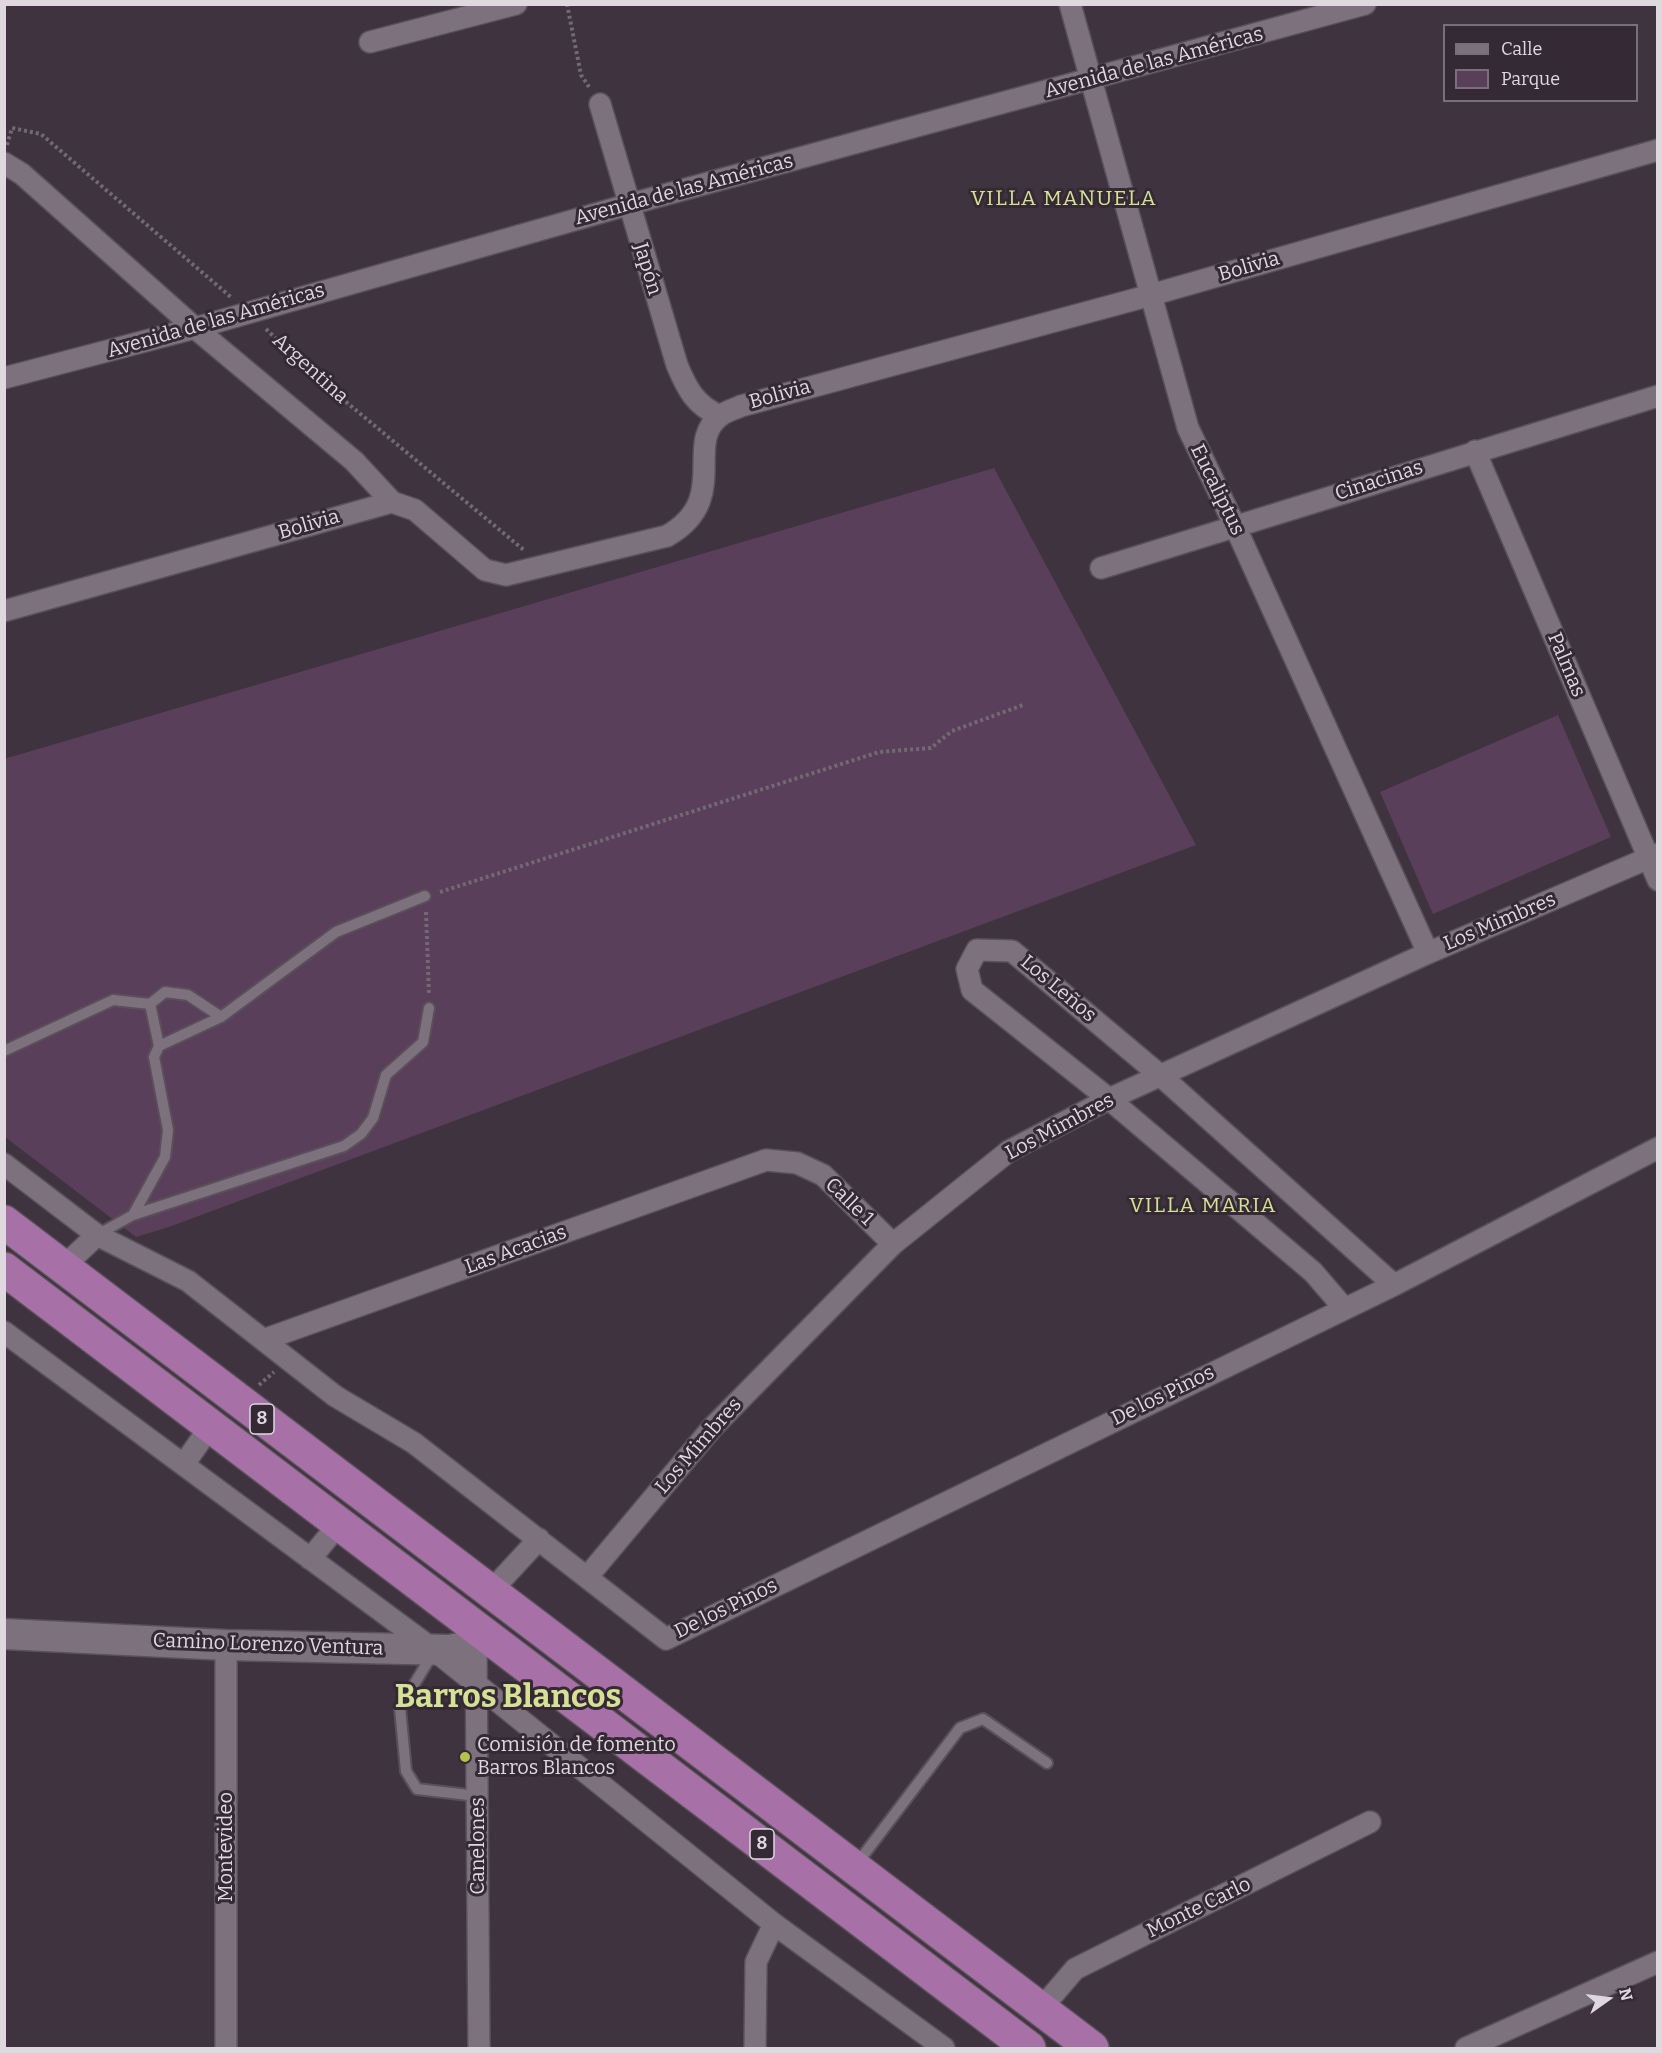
<!DOCTYPE html>
<meta charset="utf-8">
<style>
body{margin:0}
#map{position:relative;width:1662px;height:2053px;overflow:hidden;background:#3e333e;font-family:Bitter,serif}
canvas{display:block}
.frame{position:absolute;inset:0;border:6px solid #dfd8df;pointer-events:none}
.legend{position:absolute;left:1443px;top:24px;width:195px;height:78px;box-sizing:border-box;background:#342934;border:2px solid #786f78;margin:0;padding:8px 10px;list-style:none;font-size:18px;color:#dfd8df}
.legend li{display:flex;align-items:center;gap:12px;height:30px}
.legend b{width:30px;border:2px solid #786f78}
.north{position:absolute;left:1578px;top:1969px;width:60px;height:60px;-webkit-text-stroke:4px #342934;paint-order:stroke;rotate:76deg;font-size:16px;font-weight:700;line-height:24px;text-align:center;color:#dfd8df}
.north::after{content:'';display:block;margin:auto;width:21px;height:27px;background:#dfd8df;clip-path:polygon(50% 0,100% 100%,50% 72%,0 100%)}
</style>
<div id="map">
<canvas width="1662" height="2053"></canvas>
<div class="frame"></div>
<ul class="legend">
<li><b style="height:8px;background:#7e717e"></b>Calle</li>
<li><b style="height:16px;background:#593f59"></b>Parque</li>
</ul>
<div class="north">N</div>
</div>
<script>
const ctx = document.querySelector('canvas').getContext('2d');
ctx.lineJoin = 'round';
function fill(path, color) { ctx.fillStyle = color; ctx.fill(path, 'evenodd'); }
function stroke(path, color, width, dash) { ctx.strokeStyle = color; ctx.lineWidth = width; ctx.lineCap = dash ? 'butt' : 'round'; ctx.setLineDash(dash || []); ctx.stroke(path); }
function drawText(font, color, halo, rows, align = 'center') {
  ctx.font = font + ' Bitter,serif'; ctx.lineWidth = 6; ctx.setLineDash([]); ctx.textBaseline = 'middle'; ctx.strokeStyle = halo; ctx.fillStyle = color; for (const [text, x, y, turn = 0] of rows) {
    ctx.save(); ctx.translate(x, y); ctx.rotate((+turn || 0) * Math.PI / 180); ctx.textAlign = isNaN(turn) ? turn : align; if (halo) ctx.strokeText(text, 0, 0); ctx.fillText(text, 0, 0); ctx.restore();
  }
}
const green = new Path2D(`
 M994,468L1196,845L169,1227L136,1237L5,1137L4,759Z
 M1558,715L1611,837L1433,914L1380,792Z`);
const path = new Path2D(`
 M567,4L581,75L589,87
 M7,145L12,128L41,134L232,298
 M266,329L315,376L525,551
 M440,892L879,752L931,748L952,731L1023,705
 M426,912L429,995
 M259,1385L274,1372`);
const lane = new Path2D(`
 M159,1046L150,1004L165,992L188,995L221,1017
 M4,1051L113,1000L150,1004
 M133,1215L165,1157L168,1130L154,1057L159,1046L221,1017L336,932L425,896
 M97,1235L133,1215L344,1146L361,1134L373,1118L386,1075L423,1042L429,1008
 M433,1653L400,1708L406,1771L417,1789L477,1796
 M856,1865L960,1728L983,1719L1047,1763`);
const street = new Path2D(`
 M1070,4L1188,428L1235,526L1428,953
 M370,42L516,4
 M600,104L677,365C687,389 695,405 720,416
 M4,163L22,174L195,328L354,461L392,502
 M4,378L195,328L627,205L1365,4
 M1475,451L1658,880
 M1101,568L1658,396
 M4,611L392,502L415,510L485,570L506,575L667,536C732,499 683,444 720,416C726,411 735,409 741,406L1151,295L1658,150
 M4,1164L97,1235
 M63,1267L97,1235L188,1281L335,1396L414,1443L666,1639L1394,1285L1658,1148
 M1344,1308L1313,1272L1109,1099L972,990L967,969L977,950L1012,951L1161,1076L1394,1285
 M4,1332L434,1650L774,1924L944,2048
 M266,1339L766,1160L797,1163L823,1175L893,1244
 M184,1464L210,1427
 M310,1559L338,1525
 M588,1576L712,1428L893,1244L1009,1151L1109,1099L1428,953L1658,854
 M490,1592L539,1539
 M476,1644L479,2048
 M1040,2010L1075,1969L1370,1822
 M226,2048V1645
 M755,2048L756,1962L774,1924
 M1466,2048L1658,1962`);
const secondary = new Path2D(`
 M4,1634L226,1645L450,1650L493,1641`);
const highway = new Path2D(`
 M4,1222L1092,2048
 M4,1269L1029,2048`);
const markers = [
 [465,1757,6,"#b3c24b"]
];
const shields = [
 [262,1419,24],
 [762,1844,24]
];
const shieldNames = [
 ["8",262,1419],
 ["8",762,1844]
];
const streetNames = [
 ["Avenida de las Américas",1154,63,-15],
 ["Avenida de las Américas",684,190,-15],
 ["Bolivia",1249,267,-16],
 ["Japón",647,269,73],
 ["Avenida de las Américas",216,321,-16],
 ["Argentina",310,369,42],
 ["Bolivia",780,395,-15],
 ["Cinacinas",1379,481,-18],
 ["Eucaliptus",1217,490,64],
 ["Bolivia",309,525,-16],
 ["Palmas",1566,665,67],
 ["Los Mimbres",1500,922,-23],
 ["Los Leños",1058,989,40],
 ["Los Mimbres",1060,1127,-28],
 ["Calle 1",849,1202,44],
 ["Las Acacias",516,1250,-20],
 ["De los Pinos",1163,1396,-26],
 ["Los Mimbres",699,1446,-49],
 ["De los Pinos",726,1609,-26],
 ["Camino Lorenzo Ventura",268,1645,2],
 ["Canelones",478,1846,-90],
 ["Montevideo",226,1847,-90],
 ["Monte Carlo",1199,1908,-26]
];
const poiNames = [
 ["Comisión de fomento",477,1745],
 ["Barros Blancos",477,1768]
];
const neighbourhoodNames = [
 ["VILLA MANUELA",1064,199],
 ["VILLA MARIA",1203,1206]
];
const townNames = [
 ["Barros Blancos",508,1698]
];
fill(green, '#593f59');
stroke(lane, '#595059', 14);
stroke(street, '#595059', 24);
stroke(secondary, '#595059', 33);
stroke(highway, '#595059', 36);
stroke(path, '#736973', 4, [3, 3]);
stroke(lane, '#7e717e', 10);
stroke(street, '#7e717e', 21);
stroke(secondary, '#7e717e', 30);
stroke(highway, '#a771a8', 33);
for (const [x, y, r, color] of markers) { const dot = new Path2D(); dot.arc(x, y, r, 0, 2 * Math.PI); ctx.fillStyle = color; ctx.fill(dot); stroke(dot, '#342934', 2); }
for (const [x, y, w] of shields) { const box = new Path2D(); box.roundRect(x - w / 2, y - 15, w, 30, 4.5); ctx.fillStyle = '#342934'; ctx.fill(box); stroke(box, '#dfd8df', 1.5); }
drawText('bold 18px', '#dfd8df', null, shieldNames);
drawText('20px', '#dfd8df', '#342934', streetNames);
drawText('20px', '#dfd8df', '#342934', poiNames, 'left');
ctx.letterSpacing = '1.5px';
drawText('21px', '#d5e194', '#342934', neighbourhoodNames);
ctx.letterSpacing = '0px';
drawText('bold 32px', '#d5e194', '#342934', townNames);
</script>
